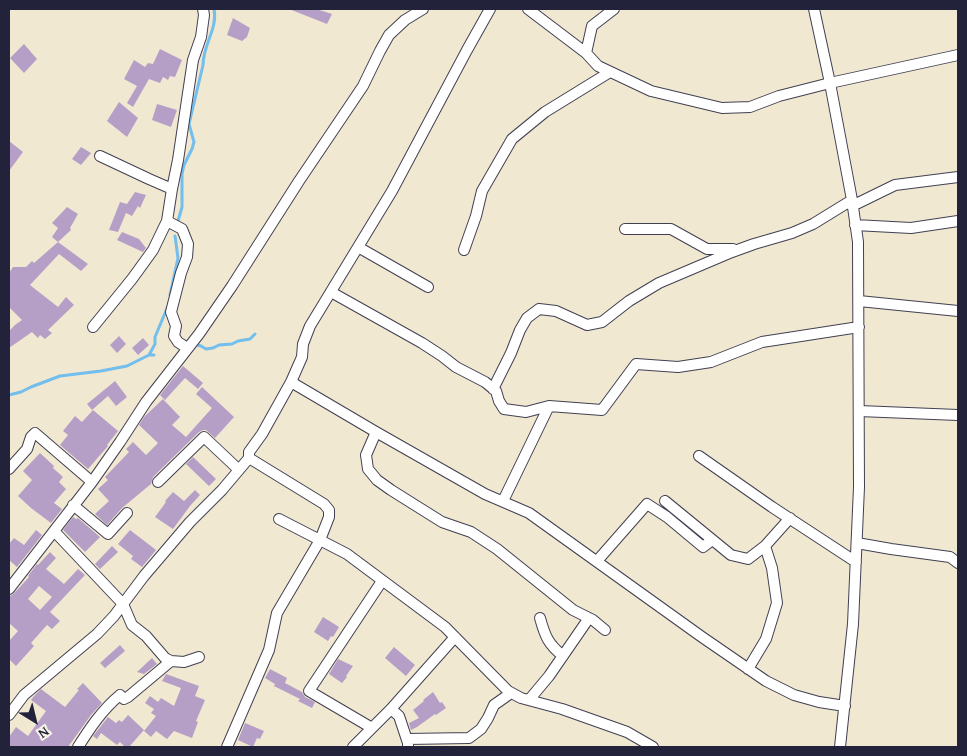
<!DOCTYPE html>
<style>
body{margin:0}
#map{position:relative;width:967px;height:756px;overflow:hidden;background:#f1e8d1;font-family:"Gentium Book Plus",serif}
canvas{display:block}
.frame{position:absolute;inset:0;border:10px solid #22223b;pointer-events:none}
.north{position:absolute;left:10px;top:696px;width:50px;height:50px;-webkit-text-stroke:4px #f7f3e8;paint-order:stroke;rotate:144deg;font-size:14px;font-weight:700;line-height:20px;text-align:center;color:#22223b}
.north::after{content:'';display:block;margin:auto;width:18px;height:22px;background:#22223b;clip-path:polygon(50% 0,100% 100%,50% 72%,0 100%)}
</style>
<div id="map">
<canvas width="967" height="756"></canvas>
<div class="frame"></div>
<div class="north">N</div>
</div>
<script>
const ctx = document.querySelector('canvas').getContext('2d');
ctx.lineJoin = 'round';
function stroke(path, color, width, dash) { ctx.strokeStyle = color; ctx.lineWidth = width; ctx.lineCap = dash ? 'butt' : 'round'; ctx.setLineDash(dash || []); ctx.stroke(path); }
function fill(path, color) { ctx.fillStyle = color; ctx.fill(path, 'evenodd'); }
const stream = new Path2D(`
 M178,221L182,207V174L184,165L192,149L194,142L189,124L203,65C203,44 218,29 214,9
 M170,295L178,258L175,236
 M194,344L201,346L206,349L213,348L219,345L232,344L238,341L250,339L255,334
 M149,355L155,344V337L168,306
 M9,395L21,392L31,387L60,376L101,371L127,366L149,355H154`);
const building = new Path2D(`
 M289,9H316L332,14L327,24Z
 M233,18L250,28L247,37L242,41L227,35Z
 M24,44L37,59L24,73L10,58Z
 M160,49L182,60L175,77L170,76L168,80L163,77L160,83L149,79L133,107L127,103L137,86L124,79L134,60L145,67L148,63L153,64Z
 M119,102L138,118L127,137L107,121Z
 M157,104L177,110L171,127L152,120Z
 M9,141L23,152L9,171Z
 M81,147L91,153L81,165L72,159Z
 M135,192L146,195L140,208L138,206L132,216L126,213L118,232L109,230L120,202L127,204Z
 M67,207L78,214L70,228L71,230L58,242L52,237L58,228L52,223Z
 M122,232L139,239L146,248L143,252L117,240Z
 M58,242L88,264L81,271L59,254L30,285L58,307L66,297L74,305L48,330L52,333L45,339L40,335L38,338L32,332L9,348V331L15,325L22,320L9,307V273L13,267H26L32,261L34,263Z
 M119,336L126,344L117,353L110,345Z
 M143,338L149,345L138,355L132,348Z
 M183,366L203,383L198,389L185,378L165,400L160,395Z
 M115,381L127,397L116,406L108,396L92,410L87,404Z
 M202,387L234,417L215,438L206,430H203L199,432L153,477L151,484L122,508L107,525L95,514L109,501L98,489L108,480L105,477L129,452L126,449L133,442L146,455L158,443L139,425L144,417L163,399L180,417L172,425L186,437L212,408L196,394Z
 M93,410L118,431L107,445L108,446L88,469L60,445L68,435L63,431L75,416L82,422Z
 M40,453L54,466L53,468L63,477L59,482L66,489L54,503L62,509L51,523L31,508L18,496L32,480L23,471Z
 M193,457L216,479L209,486L186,464Z
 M195,490L200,495L190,506L173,529L155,517L166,502L165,501L173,492L184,501Z
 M73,517L76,519L78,518L100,537L85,552L63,530Z
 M36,530L42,535L17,567L9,560V544L14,538L24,545Z
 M130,530L156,550L142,567L131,559L133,556L118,544Z
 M112,546L118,552L100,569L95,564Z
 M50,552L56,558L46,569L64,584L78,569L85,575L50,612L60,621L52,629L47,625L31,643L34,646L16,666L9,659V641L18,631L9,623V596L12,595L19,588L29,577L28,576L37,564L38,565ZM39,586L52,597L40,610L28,599Z
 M323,617L339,627L333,637L331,636L328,641L314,632Z
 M120,645L125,651L105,668L100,663Z
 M394,647L415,665L406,676L385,658Z
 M152,658L157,664L144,674L137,672Z
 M338,659L353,666L346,676L347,677L342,683L329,674Z
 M270,669L287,678L285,683L302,692L305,697L315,702L312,708L298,701L300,699L274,686L275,684L265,678Z
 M166,674L199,686L195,696L205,700L196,721L198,722L192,738L174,731L167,739L156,731L151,737L144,731L156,716L151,713L154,709L145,703L150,696L158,702L161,698L174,706L181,688L162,681Z
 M83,683L102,703L91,715L68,747H9V737L16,727L28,736L46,711L31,700L34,696L41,689L65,707L79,690L77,689Z
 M433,692L440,703L442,702L446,708L436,715L435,714L417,727L411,730L409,723L419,718L413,710L424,701L423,700Z
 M128,715L144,730L129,747H125L120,742L117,745L101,733L97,739L93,736L108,717L116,723L119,720L122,722Z
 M245,723L264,731L260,739L257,738L253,747L238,740Z`);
const minor = new Path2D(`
 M528,9L586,53L598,66L651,91L722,108L750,107L779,96L830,83L958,55
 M814,9L830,83L852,200L858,242L859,487L853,624L840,747
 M586,53L592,26L614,9
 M100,156L149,179L172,189
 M852,206L895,185L958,177
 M167,221L182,229L188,244L187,257L181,273L171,312L176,326L174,336L178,342L187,348
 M855,225L911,228L958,221
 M625,229H671L707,249H733
 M358,247L428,287
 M464,250L476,216L482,191L512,139L545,112L610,72
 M331,292L422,343L442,356L456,367L485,382L496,391L499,401L504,409L526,412L549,406L602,410L636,364L678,367L711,362L762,342L859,327
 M859,301L958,311
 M93,327L132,279L153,250L167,221L172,189L178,160L193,60L201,37L204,15L203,9
 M291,382L376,432L485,494L529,513L702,637L766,681L794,695L819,702L845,706
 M493,389L511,353L520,330L527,318L539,309L556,311L587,325L602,322L629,301L659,283L732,252L754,244L792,233L813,224L852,200
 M859,411L958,415
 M376,432L366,455L368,469L377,480L391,490L442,522L471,532L497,549L573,610L593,620L605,630
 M699,456L772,507L856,562
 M9,469L27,449L31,437L35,433L92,482
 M158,482L204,437L239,470
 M503,501L549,406
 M665,501L731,555L748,559L765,546L790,518
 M73,505L108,534L127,513
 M279,519L347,554L445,627L508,691L521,698L562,709L627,732L653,747
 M54,531L123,604L132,625L146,636L165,658L171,661L184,662L199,657
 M857,543L891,549L950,557L958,563
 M597,561L647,504L667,517L703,547L712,540
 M9,589L92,482L120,442L146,402L199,334L232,286L299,181L363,86L380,51L389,35L405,20L423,9
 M540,618C545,636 548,644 563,656
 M748,669L766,639L777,603L772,568L765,546
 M529,700L549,676L589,618
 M391,709L399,716L408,743V747
 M9,715L24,695L97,634L114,616L144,576L190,522L222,490L249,458V452L262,434L291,382L302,357L303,344L310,326L392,191L467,50L490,9
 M372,728L309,691L382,581
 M407,739L469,738L481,729L488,718L494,705L511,693
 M78,747C90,728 102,710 120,695L124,699L128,697L171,661
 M227,747L269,650L277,613L320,540L329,517V510L324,504L249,458
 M353,747L391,709L455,637`);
stroke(stream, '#72beec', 3);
fill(building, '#b69fc7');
stroke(minor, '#414052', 12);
stroke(minor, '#fff', 10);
</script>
